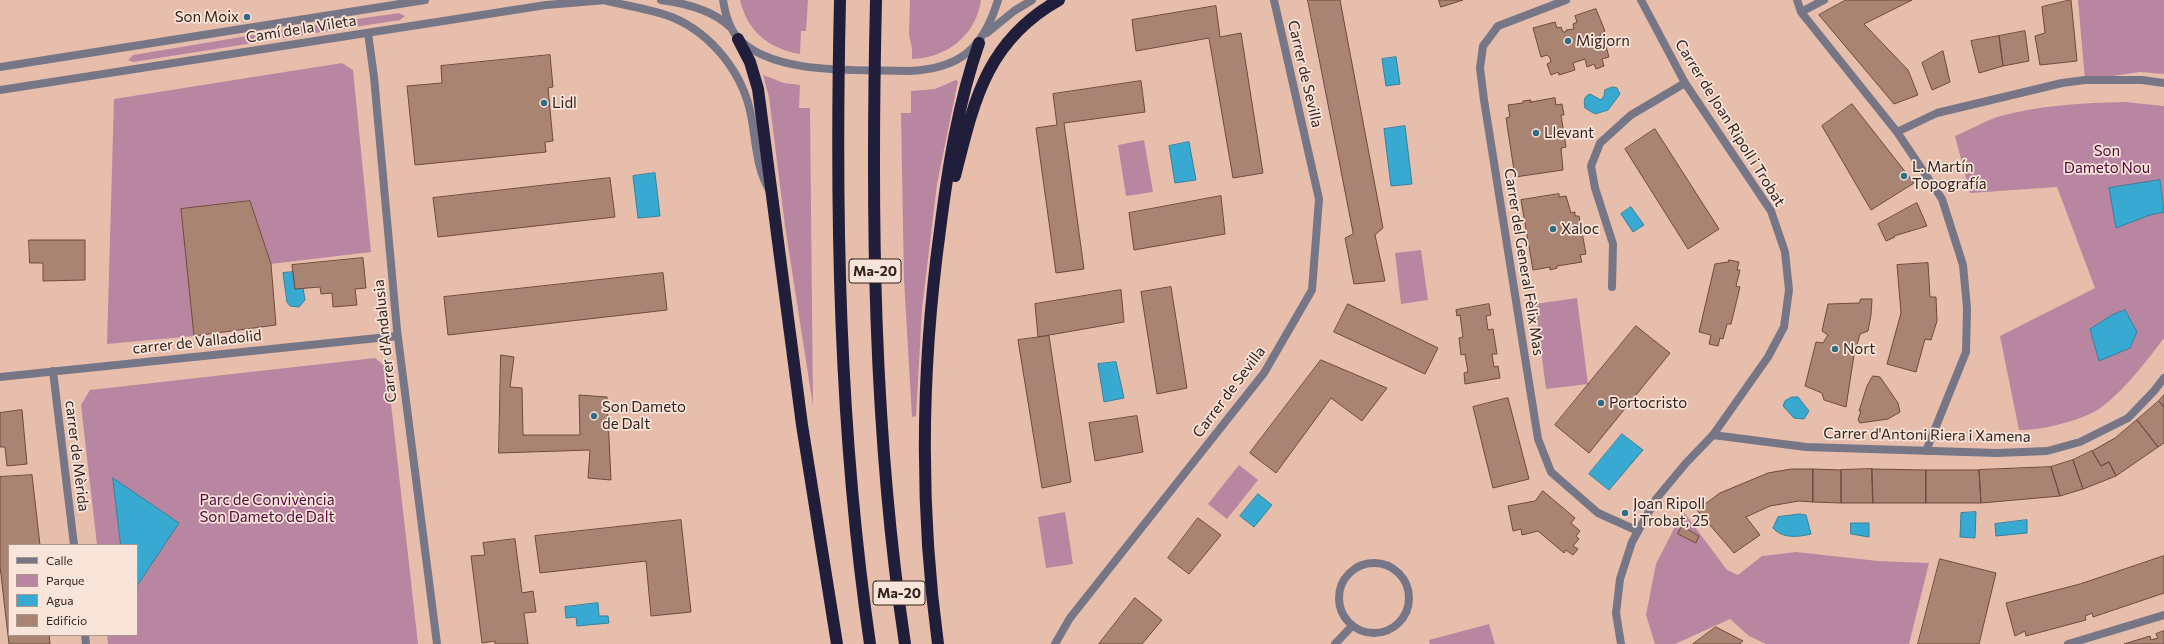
<!DOCTYPE html>
<meta charset="utf-8">
<style>
body{margin:0}
#map{position:relative;width:2164px;height:644px;overflow:hidden;background:#e7beab;font-family:Commissioner,sans-serif}
canvas{display:block}
.legend{position:absolute;left:8px;top:544px;width:130px;height:92px;box-sizing:border-box;background:#f9e4da;border:1px solid #a9968e;margin:0;padding:5px 7px;list-style:none;font-size:12px;color:#31221b}
.legend li{display:flex;align-items:center;gap:8px;height:20px}
.legend b{width:20px;border:1px solid #a9968e}
</style>
<div id="map">
<canvas width="2164" height="644"></canvas>
<ul class="legend">
<li><b style="height:5px;background:#767686"></b>Calle</li>
<li><b style="height:11px;background:#b986a1"></b>Parque</li>
<li><b style="height:11px;background:#38aad2"></b>Agua</li>
<li><b style="height:11px;background:#aa8473"></b>Edificio</li>
</ul>
</div>
<script>
const ctx = document.querySelector('canvas').getContext('2d');
ctx.lineJoin = 'round';
function fill(path, color) { ctx.fillStyle = color; ctx.fill(path, 'evenodd'); }
function stroke(path, color, width, dash) { ctx.strokeStyle = color; ctx.lineWidth = width; ctx.lineCap = dash ? 'butt' : 'round'; ctx.setLineDash(dash || []); ctx.stroke(path); }
function drawText(font, color, halo, rows, align = 'center') {
  ctx.font = font + ' Commissioner,sans-serif'; ctx.lineWidth = 3.5; ctx.setLineDash([]); ctx.textBaseline = 'middle'; ctx.strokeStyle = halo; ctx.fillStyle = color; for (const [text, x, y, turn = 0] of rows) {
    ctx.save(); ctx.translate(x, y); ctx.rotate((+turn || 0) * Math.PI / 180); ctx.textAlign = isNaN(turn) ? turn : align; if (halo) ctx.strokeText(text, 0, 0); ctx.fillText(text, 0, 0); ctx.restore();
  }
}
const green = new Path2D(`
 M740,0H808L806,31H801L800,54C769,49 747,31 740,0Z
 M910,0H981C976,36 946,58 912,59V48L909,35Z
 M2078,0H2164V74L2140,72L2085,80Z
 M399,13L405,16L400,20L283,38L281,30Z
 M265,33L266,41L133,62L128,60L133,55Z
 M342,63L353,70L371,252L271,264L250,201L181,209L194,336L107,344L114,99Z
 M763,75L784,83L800,85L799,108H810L813,406L785,226L769,97Z
 M956,80L958,81L937,184L922,309L916,416L912,417L904,280L901,113H911V91L935,89Z
 M2125,102L2164,106V338C2146,362 2126,388 2103,406C2086,420 2040,431 2019,430L2000,336L2095,288L2057,187L1970,193L1955,136C1969,130 1983,122 1997,117C2039,105 2082,103 2125,102Z
 M1144,140L1153,192L1126,196L1118,145Z
 M1421,250L1428,300L1401,304L1395,253Z
 M1577,298L1588,384L1546,389L1535,304Z
 M375,358L387,368L418,644H108L107,635H137V545H97L81,405L90,390Z
 M1239,465L1258,480L1227,519L1208,504Z
 M1683,511L1727,570L1738,575L1762,556L1796,552L1878,561L1929,563L1909,644H1766L1749,636L1730,619L1675,644H1655L1646,615L1656,564Z
 M1065,512L1073,564L1046,568L1038,517Z
 M1489,624L1495,644H1430L1429,640Z`);
const water = new Path2D(`
 M1396,57L1400,84L1386,86L1382,59Z
 M1613,87L1617,88L1620,94L1608,110L1595,114L1585,108C1584,101 1583,97 1590,94L1601,100L1604,96L1605,90Z
 M1405,126L1412,184L1391,186L1384,129Z
 M1189,142L1196,180L1175,183L1169,146Z
 M655,173L660,216L638,218L633,176Z
 M2160,180L2164,212L2150,215L2116,228L2109,188Z
 M1631,207L1644,225L1633,232L1621,214Z
 M293,272L295,289L303,288L305,300L299,307L290,306L287,302L283,273Z
 M2125,310L2137,332L2130,348L2099,361L2090,329L2112,315Z
 M1116,362L1124,398L1104,402L1098,364Z
 M1792,397H1798L1809,411L1804,419L1794,418L1783,406L1785,401Z
 M1622,434L1643,450L1609,490L1589,474Z
 M113,478L179,523L137,586V545H121Z
 M1258,494L1272,505L1254,527L1240,516Z
 M1976,512L1975,538L1960,537L1961,513Z
 M1800,514L1806,515L1811,534C1798,537 1783,539 1773,528L1778,517Z
 M2027,520V533L1996,536L1995,524Z
 M1851,523H1869V537L1851,534Z
 M598,603L599,616H608L609,623L577,626L576,617L566,618L565,607Z`);
const building = new Path2D(`
 M1308,0H1340L1383,228L1375,235L1385,281L1354,284L1345,238L1353,234Z
 M1439,0H1463L1441,7Z
 M1846,0H1912L1864,24L1908,70L1918,95L1894,104L1819,15Z
 M2071,0L2077,61L2040,65L2035,36L2045,33L2042,7Z
 M1216,6L1220,37L1241,33L1263,173L1233,178L1209,38L1136,51L1132,20Z
 M1596,9L1605,31L1600,35V43L1602,47L1606,46L1609,57L1602,59L1604,66L1596,69L1594,64L1587,67L1585,59L1573,63L1575,70L1559,75L1558,72L1551,75L1547,64L1551,62L1550,58L1547,55L1541,57L1533,28L1555,22L1557,28L1561,27L1563,32H1566V30L1574,29L1573,24L1577,22L1575,16Z
 M2025,31L2029,61L2003,66L1999,36Z
 M1999,36L2003,66L1979,73L1971,41Z
 M1943,51L1950,82L1932,90L1922,63Z
 M550,55L553,87L548,88L553,141L545,142L546,152L415,165L407,86L442,83L441,66Z
 M1141,81L1145,112L1064,123L1084,269L1056,273L1036,128L1057,125L1053,94Z
 M1555,98L1556,105L1562,104L1564,115H1561L1566,147L1561,148L1563,170L1515,177L1506,118L1510,117L1508,105L1523,103V101L1531,100L1530,102Z
 M1852,104L1914,183L1871,210L1822,126Z
 M1655,129L1719,229L1688,249L1625,149Z
 M610,178L615,217L438,237L433,198Z
 M1559,194V197L1566,196L1571,213L1575,212V216H1579L1586,254L1580,255L1582,262L1557,266V268L1550,270V267L1533,270L1521,200Z
 M1221,196L1225,234L1134,250L1129,213Z
 M250,201L271,264L276,325L194,336L181,209Z
 M1917,203L1927,226L1894,236L1895,237L1886,241L1878,224Z
 M29,240H85V280L43,281V263H30Z
 M363,258L366,288L355,289L357,305L333,307L332,293L321,294L320,287L295,289L292,265Z
 M1729,260L1739,262L1737,270H1740L1736,286L1740,287L1731,324H1727L1723,339L1720,338L1718,346L1709,344L1711,335L1699,332L1715,264L1728,262Z
 M1928,263L1930,297H1936L1937,321L1931,340L1925,339L1916,372L1887,364L1901,313L1897,265Z
 M663,273L667,310L448,335L444,297Z
 M1171,287L1187,388L1157,394L1141,292Z
 M1121,290L1124,322L1038,337L1035,304Z
 M1861,299H1872L1871,315L1868,331L1860,334L1854,355L1846,407L1824,400L1822,393L1805,386L1816,342L1823,343L1828,335L1822,331L1828,304L1859,303Z
 M1348,304L1438,348L1425,374L1334,332Z
 M1489,304L1491,315L1486,316L1488,330L1493,329L1497,354H1492L1494,367L1498,366L1500,378L1465,384L1464,373L1468,372L1465,354L1461,355L1459,338L1463,337L1460,315L1457,316L1456,310Z
 M1636,326L1670,353L1589,453L1555,425Z
 M1049,336L1071,482L1042,488L1018,340Z
 M501,355L514,357L510,387L522,388L523,435H580L579,395L607,397L611,480L588,478L590,450L499,453Z
 M1321,360L1387,388L1362,421L1331,398L1276,473L1250,453Z
 M1873,376L1880,377L1898,403L1900,412L1888,419L1860,423L1858,420L1861,411H1859L1867,386Z
 M2164,395V407L2159,401Z
 M1508,398L1529,479L1493,488L1473,407Z
 M2159,401L2164,407V443L2158,447L2137,420Z
 M22,410L27,464L7,466L5,447H0V413Z
 M1137,416L1143,452L1095,461L1089,423Z
 M2137,420L2158,447L2116,476L2109,462L2101,466L2092,451L2115,438Z
 M2092,451L2101,466L2109,462L2116,476L2083,489L2073,460Z
 M2073,460L2083,489L2060,496L2051,467Z
 M2051,467L2060,496L1981,503L1979,470Z
 M1792,469H1813V502L1799,501L1770,506L1746,517L1760,535L1734,553L1697,510L1720,493L1768,473Z
 M1813,469L1841,470V503L1813,502Z
 M1872,469L1873,503H1841V470Z
 M1872,469L1926,470V503H1873Z
 M1926,470H1979L1981,503H1926Z
 M32,475L40,545H9V635H49L50,644H9L0,566V477Z
 M1543,491L1575,518L1571,523L1580,531L1576,536L1579,539L1573,546L1578,549L1573,555L1566,550L1564,553L1538,531L1522,535L1521,529L1513,531L1508,506L1535,501Z
 M1198,518L1221,535L1189,574L1168,558Z
 M681,520L691,612L651,616L646,561L540,573L535,536Z
 M1682,526L1699,536L1696,543L1678,534Z
 M515,539L522,593L533,591L536,612L524,613L528,644H495V641L482,643L471,556L485,555L483,543Z
 M2164,556V593L2093,617L2092,613L2085,616L2086,620L2026,636L2025,631L2015,636L2006,603L2080,584Z
 M1940,559L1996,573L1979,644H1918Z
 M1135,598L1162,620L1142,644H1099Z
 M1716,627L1743,641L1740,644H1693Z
 M2164,631V644H2124L2150,636L2151,640L2158,638L2156,634Z`);
const minor = new Path2D(`
 M1566,0L1498,26L1483,46L1480,68L1484,100L1538,439L1551,472L1598,513L1638,531
 M1797,0L1801,12L1897,132L1942,199L1963,265L1967,308L1966,352L1926,451
 M1801,12L1824,0
 M368,33L374,77L397,330L437,644
 M1897,132L1937,113L2062,83L2085,80H2142L2164,83
 M1612,287L1613,244L1595,188L1591,166L1600,143L1631,115L1685,83
 M53,371L74,545
 M0,377L397,336
 M1713,435L1806,447L1997,453L2047,451L2080,442L2128,418L2154,391L2164,378
 M1339 598a35 35 0 1 1 70 0a35 35 0 1 1-70 0Z
 M85,635L86,644
 M1055,644L1070,618L1264,373L1312,290L1319,199L1274,0
 M1335,644L1352,626
 M2068,644L2164,615`);
const tertiary = new Path2D(`
 M603,0C626,6 652,9 674,18C713,35 743,74 751,115C756,140 756,169 770,191
 M661,0C683,3 713,10 730,27
 M723,0C725,13 729,29 739,39C775,76 859,69 908,71C960,69 983,49 998,0
 M987,33L1014,11L1032,0
 M0,67L425,0
 M0,90L546,5L606,0
 M1621,644L1616,613L1620,579L1632,542L1656,499L1686,463L1713,435L1768,357L1784,327L1789,290L1785,252L1771,211L1685,83L1641,0`);
const motorway = new Path2D(`
 M840,0C835,214 839,432 870,644
 M876,0C871,215 873,431 905,644
 M738,39L750,62L758,89L802,425L837,644
 M955,176C974,101 986,41 1059,0
 M938,644C919,505 921,369 940,230C948,167 958,103 979,43`);
const markers = [
 [247,17,4,"#306c83"],
 [1568,41,4,"#306c83"],
 [544,103,4,"#306c83"],
 [1536,133,4,"#306c83"],
 [1904,176,4,"#306c83"],
 [1553,229,4,"#306c83"],
 [1835,349,4,"#306c83"],
 [1601,403,4,"#306c83"],
 [594,416,4,"#306c83"],
 [1625,513,4,"#306c83"]
];
const shields = [
 [875,271,52],
 [899,593,52]
];
const shieldNames = [
 ["Ma-20",875,271],
 ["Ma-20",899,593]
];
const poiNames = [
 ["Son Moix",239,17,"right"],
 ["Migjorn",1576,41],
 ["Lidl",552,103],
 ["Llevant",1544,133],
 ["L. Martín",1912,167],
 ["Topografía",1912,184],
 ["Xaloc",1561,229],
 ["Nort",1843,349],
 ["Portocristo",1609,403],
 ["Son Dameto",602,407],
 ["de Dalt",602,424],
 ["Joan Ripoll",1633,504],
 ["i Trobat, 25",1633,521]
];
const streetNames = [
 ["Camí de la Vileta",301,29,-9],
 ["Carrer de Sevilla",1305,74,77],
 ["Carrer de Joan Ripoll i Trobat",1730,123,58],
 ["Carrer del General Fèlix Mas",1524,262,81],
 ["Carrer d'Andalusia",385,341,-96],
 ["carrer de Valladolid",197,342,-6],
 ["Carrer de Sevilla",1229,392,-53],
 ["Carrer d'Antoni Riera i Xamena",1927,435,1],
 ["carrer de Mèrida",77,456,83]
];
const parkNames = [
 ["Son",2107,151],
 ["Dameto Nou",2107,168],
 ["Parc de Convivència",267,500],
 ["Son Dameto de Dalt",267,517]
];
fill(green, '#b986a1');
fill(water, '#38aad2');
stroke(water, '#36819b', 1);
fill(building, '#aa8473');
stroke(building, '#6d4a3a', 1);
stroke(minor, '#767686', 8);
stroke(tertiary, '#767686', 8);
stroke(motorway, '#211e3b', 12);
for (const [x, y, r, color] of markers) { const dot = new Path2D(); dot.arc(x, y, r, 0, 2 * Math.PI); ctx.fillStyle = color; ctx.fill(dot); stroke(dot, '#f9e4da', 1.5); }
for (const [x, y, w] of shields) { const box = new Path2D(); box.roundRect(x - w / 2, y - 12, w, 24, 3); ctx.fillStyle = '#f9e4da'; ctx.fill(box); stroke(box, '#31221b', 1); }
drawText('bold 14px', '#31221b', null, shieldNames);
drawText('15px', '#31221b', '#f9e4da', poiNames, 'left');
drawText('15px', '#31221b', '#f9e4da', streetNames);
drawText('15px', '#500638', '#f9e4da', parkNames);
</script>
